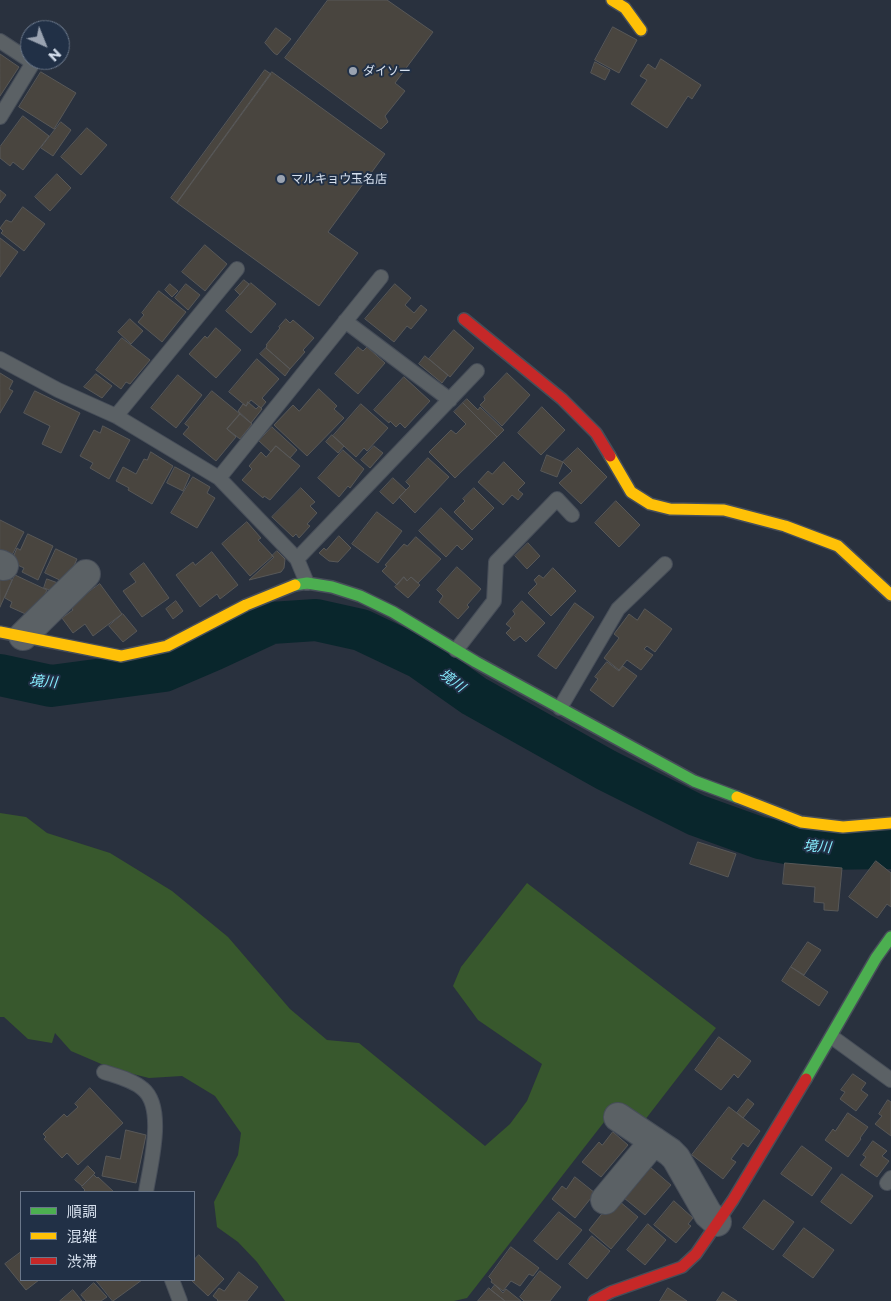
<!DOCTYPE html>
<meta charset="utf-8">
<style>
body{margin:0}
#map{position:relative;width:891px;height:1301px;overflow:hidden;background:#29313e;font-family:Montserrat,"Noto Sans JP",sans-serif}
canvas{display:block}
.legend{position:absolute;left:20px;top:1191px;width:175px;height:90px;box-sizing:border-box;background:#213046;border:1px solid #6a778a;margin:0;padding:6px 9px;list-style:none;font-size:15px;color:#d7e1ef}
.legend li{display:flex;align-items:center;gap:10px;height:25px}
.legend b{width:25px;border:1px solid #6a778a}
.north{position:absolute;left:20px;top:20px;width:50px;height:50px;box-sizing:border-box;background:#213046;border:1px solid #6a778a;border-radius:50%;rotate:136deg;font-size:14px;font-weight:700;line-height:20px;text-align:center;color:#d7e1ef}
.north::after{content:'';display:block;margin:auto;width:18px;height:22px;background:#9aa3b1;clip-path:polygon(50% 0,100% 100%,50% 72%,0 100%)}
</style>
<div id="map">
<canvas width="891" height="1301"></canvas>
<ul class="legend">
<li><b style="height:6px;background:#4caf50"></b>順調</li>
<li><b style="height:6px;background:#ffc107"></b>混雑</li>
<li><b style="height:6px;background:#c62828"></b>渋滞</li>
</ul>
<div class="north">N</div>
</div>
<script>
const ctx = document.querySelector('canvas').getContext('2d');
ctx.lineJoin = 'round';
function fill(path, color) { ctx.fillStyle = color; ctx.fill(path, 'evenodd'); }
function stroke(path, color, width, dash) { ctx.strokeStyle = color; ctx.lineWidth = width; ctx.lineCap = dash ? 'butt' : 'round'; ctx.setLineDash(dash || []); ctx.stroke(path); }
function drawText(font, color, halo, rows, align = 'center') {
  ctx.font = font + ' Montserrat,"Noto Sans JP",sans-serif'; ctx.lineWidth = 4; ctx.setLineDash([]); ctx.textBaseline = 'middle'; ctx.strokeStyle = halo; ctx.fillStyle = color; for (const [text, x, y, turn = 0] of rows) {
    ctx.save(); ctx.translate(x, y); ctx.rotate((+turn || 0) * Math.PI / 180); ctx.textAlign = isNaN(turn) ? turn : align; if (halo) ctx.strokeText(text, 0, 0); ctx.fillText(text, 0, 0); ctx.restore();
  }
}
const green = new Path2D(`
 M0,813L26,817L47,833L110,853L172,891L228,937L290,1009L327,1040L359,1043L485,1146L510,1124L527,1101L542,1064L478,1020L453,986L461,967L527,883L716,1028L641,1125L615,1108L467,1298L454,1301H285L257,1262L238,1242L217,1227L214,1202L238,1155L241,1133L215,1096L182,1076L149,1078L113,1069L71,1051L55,1033L52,1043L28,1039L4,1017H0Z`);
const river = new Path2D(`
 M0,675L51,686L164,671L213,650L271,623L316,620L361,630L420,658L474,696L606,770L696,815L760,838L818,849L891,848`);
const building = new Path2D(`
 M328,0H387L433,32L395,83L405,91L385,116L388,122L381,129L285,58Z
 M613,27L637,40L619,73L595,60Z
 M276,28L291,39L277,55L274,53L265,43Z
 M0,54L19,67L0,96Z
 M661,59L701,85L692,99L688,96L667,128L631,104L647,80L640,76L648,64L655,69Z
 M595,62L610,70L605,80L591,73Z
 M265,70L271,74L177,203L171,198Z
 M41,72L76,93L54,129L19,107Z
 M272,72L385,154L328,232L358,253L319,306L177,203Z
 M23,116L49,136L23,170L13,162L10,166L0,158V147Z
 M61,122L71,130L53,156L41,148Z
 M87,128L107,145L81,175L61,157Z
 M57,174L71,188L50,211L35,197Z
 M0,190L6,195L0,203Z
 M23,207L45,224L24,251L1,233L3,231L0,228L6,220L11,222Z
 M0,238L18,252L0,277Z
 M205,245L227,264L205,291L182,272Z
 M244,280L249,284L240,295L235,290Z
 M251,283L276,304L251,333L226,311Z
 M170,284L178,291L172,297L165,290Z
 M186,284L200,295L188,310L175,298Z
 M395,284L411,298L405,305L414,313L421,305L427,310L411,329L407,326L394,342L365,319Z
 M159,291L186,312L162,342L138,322L144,315L142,313Z
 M130,319L143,331L131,344L118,332Z
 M286,319L290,323L293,320L314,338L303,350L305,352L290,369L266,348L267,345H266L280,328L279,327Z
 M216,328L241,350L216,378L189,354L205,336L207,338Z
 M454,330L474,348L450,377L429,359Z
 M122,338L150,360L130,384L126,382L121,389L96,370Z
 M358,347L363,351L367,347L385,363L358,394L335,374Z
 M266,348L290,369L285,376L260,354Z
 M425,356L448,375L442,383L419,364Z
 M257,359L279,379L262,398L266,402L261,408L251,400L246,406L229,392Z
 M0,373L13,381L9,389L13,391L0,413Z
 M507,373L530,395L502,426L480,405L485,400L484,397Z
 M96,374L112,386L102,398L84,387Z
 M178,375L202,395L176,428L151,408Z
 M404,377L430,401L405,428L400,423L396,427L390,421L389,423L374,410Z
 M319,389L337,406L334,409L344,418L307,456L274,425L293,405L299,411Z
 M35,391L80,413L61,453L42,444L50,426L24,413Z
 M212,391L240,414L227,429L236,437L216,461L183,434L189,427L185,424Z
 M467,399L478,410L480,407L504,430L497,437L463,403Z
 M248,402L256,409L259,406L262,409L251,423L238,411L243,404L246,406Z
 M463,403L497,437L455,478L429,452L451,430L456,434L466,424L454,412Z
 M361,404L388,428L367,451L364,448L356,457L333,436Z
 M542,407L565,430L541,455L518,433Z
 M240,414L252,424L240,439L227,429Z
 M103,426L130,440L109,479L90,468L93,463L80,456L94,430L100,433Z
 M272,427L297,450L290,458L276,446L271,452L259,441Z
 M332,435L344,446L338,453L326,442Z
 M276,446L300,466L270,500L264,496L263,498L242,480L252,469L249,466L261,452L266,457Z
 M374,446L383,453L370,468L361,460Z
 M578,448L607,477L581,504L559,483L572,471L563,462Z
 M343,450L364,469L350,488L348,486L339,497L318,478Z
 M151,452L173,466L152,504L128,490L129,488L116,481L123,467L136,474L144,459L147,460Z
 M547,455L563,462L557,477L541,471Z
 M428,458L449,477L415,513L399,497L410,486L406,482Z
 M504,462L525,483L518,490L523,494L518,500L512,495L503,505L478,482L488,471L492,474Z
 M175,467L190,475L183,491L167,483Z
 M193,477L210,487L207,493L215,498L197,528L171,513Z
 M393,478L406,490L393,504L380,492Z
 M301,488L315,502L310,506L317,513L307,524L310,526L299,538L296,534L293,537L272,517Z
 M474,488L494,508L472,530L454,512L465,501L463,499Z
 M616,501L640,525L619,547L595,523Z
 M441,508L473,539L462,550L457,545L446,557L419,531Z
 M377,512L402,531L378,563L352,544Z
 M0,520L24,532L12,555L6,551L4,555L0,553Z
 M247,522L261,538L258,540L273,556L250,576L222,544Z
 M28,534L53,546L38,580L22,572L24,568L11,562L17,548L20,550Z
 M339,536L351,548L338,562L329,561L319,553L324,548L326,550Z
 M416,537L441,559L418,583L411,577L407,581L404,577L397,585L382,571L387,566L385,565L404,544L407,546Z
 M528,543L540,556L527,569L515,556Z
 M56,549L77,559L66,583L45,573Z
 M277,551L285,559L284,568L281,572L249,580L274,557L272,556Z
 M212,552L238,585L220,599L217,594L200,607L176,575L193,562L195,565Z
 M144,563L169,598L142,617L123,591L136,582L130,574Z
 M457,567L481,589L467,605L469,607L458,619L439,602L443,596L437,590Z
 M553,568L576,591L551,616L528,593L537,584L534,580L539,575L543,578Z
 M0,575L12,580L0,607Z
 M15,575L47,590L40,604L36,603L30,616L10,607L12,602L5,598Z
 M404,577L407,581L411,577L420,585L408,598L395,587Z
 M47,579L58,583L55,592L44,588Z
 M100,584L122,614L93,636L85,624L73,633L62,618L73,610L70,606Z
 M176,601L183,611L173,619L166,609Z
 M522,601L545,623L526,642L520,636L514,641L506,633L511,628L506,624L515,614L513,611Z
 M575,603L594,617L556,669L538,656Z
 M645,609L672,629L655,652L647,646L644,649L653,655L641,670L627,660L619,670L604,658L619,638L614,634L629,614L637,620Z
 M123,614L137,631L123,642L109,626Z
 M607,662L619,671L623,666L637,676L613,707L590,690L598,679L595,677Z
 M698,842L736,854L728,877L690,864Z
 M876,861L891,873V907L887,904L877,918L849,897Z
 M785,863L842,868L838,911L824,910V903L814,902L815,887L783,884Z
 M808,942L821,950L804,975L791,967Z
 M791,967L828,992L819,1006L782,981Z
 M719,1037L751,1061L738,1078L734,1074L721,1090L695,1070Z
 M853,1074L866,1083L861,1090L868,1095L856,1111L840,1099L845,1092L841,1090Z
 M90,1088L123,1123L78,1165L67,1153L62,1158L44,1139L46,1137L43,1134L64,1114L67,1117L78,1107L75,1104Z
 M748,1099L754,1104L743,1118L737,1113Z
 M888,1100L891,1102V1136L875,1124L882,1116L879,1114Z
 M729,1107L760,1131L748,1147L743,1143L731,1159L736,1162L723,1179L692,1155Z
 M848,1113L868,1127L860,1138L861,1139L848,1157L825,1140L833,1129L835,1131Z
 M126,1130L146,1135L136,1183L102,1176L106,1156L120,1159Z
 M613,1132L628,1145L601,1177L582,1162L599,1142L602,1145Z
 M873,1141L887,1151L882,1156L889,1161L877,1177L860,1165L866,1157L863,1155Z
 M802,1146L832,1168L812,1196L781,1174Z
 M88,1166L95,1173L82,1186L75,1180Z
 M650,1167L671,1185L645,1215L624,1198Z
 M842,1174L873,1196L851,1224L821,1202Z
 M94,1175L97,1178L98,1177L114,1192H83L85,1190L82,1187Z
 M575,1177L595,1193L575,1218L552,1199L562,1186L566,1189Z
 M764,1200L794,1222L773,1250L743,1228Z
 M619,1201L638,1217L611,1249L589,1230L609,1205Z
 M674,1201L693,1218L688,1224L691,1226L676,1243L654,1225Z
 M559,1212L582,1230L557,1260L534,1241Z
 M648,1224L666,1240L645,1265L627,1250Z
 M804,1228L834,1250L813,1278L783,1256Z
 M592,1236L610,1251L587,1279L569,1264Z
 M511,1247L539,1268L533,1276L529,1274L520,1286L511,1281L503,1291L491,1282L492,1280L489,1277Z
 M21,1252V1280H39L26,1290L5,1264Z
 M199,1255L224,1279L208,1296L191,1280H194V1260Z
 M540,1271L561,1287L550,1301H524L520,1297Z
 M239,1272L258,1287L247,1301H217L218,1300L213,1296L219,1288L224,1291Z
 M96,1280H142L113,1301Z
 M94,1283L107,1297L101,1301H86L81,1295Z
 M495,1285L503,1293L506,1289L521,1301H505L491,1290Z
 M489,1288L491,1290L505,1301H478Z
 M668,1288L687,1301H660Z
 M73,1290L82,1301H60Z
 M723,1292L737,1301H717Z`);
const lane = new Path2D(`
 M0,41L29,60L31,66L0,117
 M345,321L450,400
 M0,359L58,390L116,416L219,478L297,559L307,583
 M116,416L237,269
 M219,478L381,277
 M297,559L477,371
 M456,650L494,601L496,562L557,499L572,515
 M560,708L618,609L665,564
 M832,1037L891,1080
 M104,1072C116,1076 133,1080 143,1089C166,1108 150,1166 146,1192
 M887,1183L891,1178
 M172,1280L180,1301`);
const street = new Path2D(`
 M0,564L4,566
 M23,636L86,574
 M618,1117L670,1152L676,1158L708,1214L717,1222
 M605,1200L654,1141`);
const fast = new Path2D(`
 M295,585L307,583L332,587L360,596L393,612L476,662L694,781L737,797
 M806,1079L876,958L891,937`);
const slow = new Path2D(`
 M612,0L625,8L641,30
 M610,456L631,492L650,504L670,509L724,510L785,526L838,546L891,595
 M0,632L121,656L167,646L246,605L295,585
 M737,797L801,822L843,827L891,823`);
const jam = new Path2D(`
 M464,319L562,399L596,433L610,456
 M594,1301L611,1292L682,1267L696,1254L733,1200L806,1079`);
const markers = [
 [353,71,5,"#9aa3b1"],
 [281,179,5,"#9aa3b1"]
];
const poiNames = [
 ["ダイソー",363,71],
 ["マルキョウ玉名店",291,179]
];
const waterNames = [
 ["境川",452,681,36],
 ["境川",43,682,5],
 ["境川",817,847,5]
];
fill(green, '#38582d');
stroke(river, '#09262c', 42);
fill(building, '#49453f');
stroke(building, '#585858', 1);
stroke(lane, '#474e59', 16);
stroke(street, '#474e59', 30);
stroke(fast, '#474e59', 14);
stroke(slow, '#474e59', 14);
stroke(jam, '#474e59', 14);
stroke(lane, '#5b6165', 14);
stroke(street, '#5b6165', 28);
stroke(fast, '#4caf50', 11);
stroke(slow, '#ffc107', 11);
stroke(jam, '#c62828', 11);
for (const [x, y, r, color] of markers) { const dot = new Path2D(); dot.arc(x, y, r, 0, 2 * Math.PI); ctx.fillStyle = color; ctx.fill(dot); stroke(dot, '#213046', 2); }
drawText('12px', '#d7e1ef', '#213046', poiNames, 'left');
drawText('italic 14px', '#87eeff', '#213046', waterNames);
</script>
